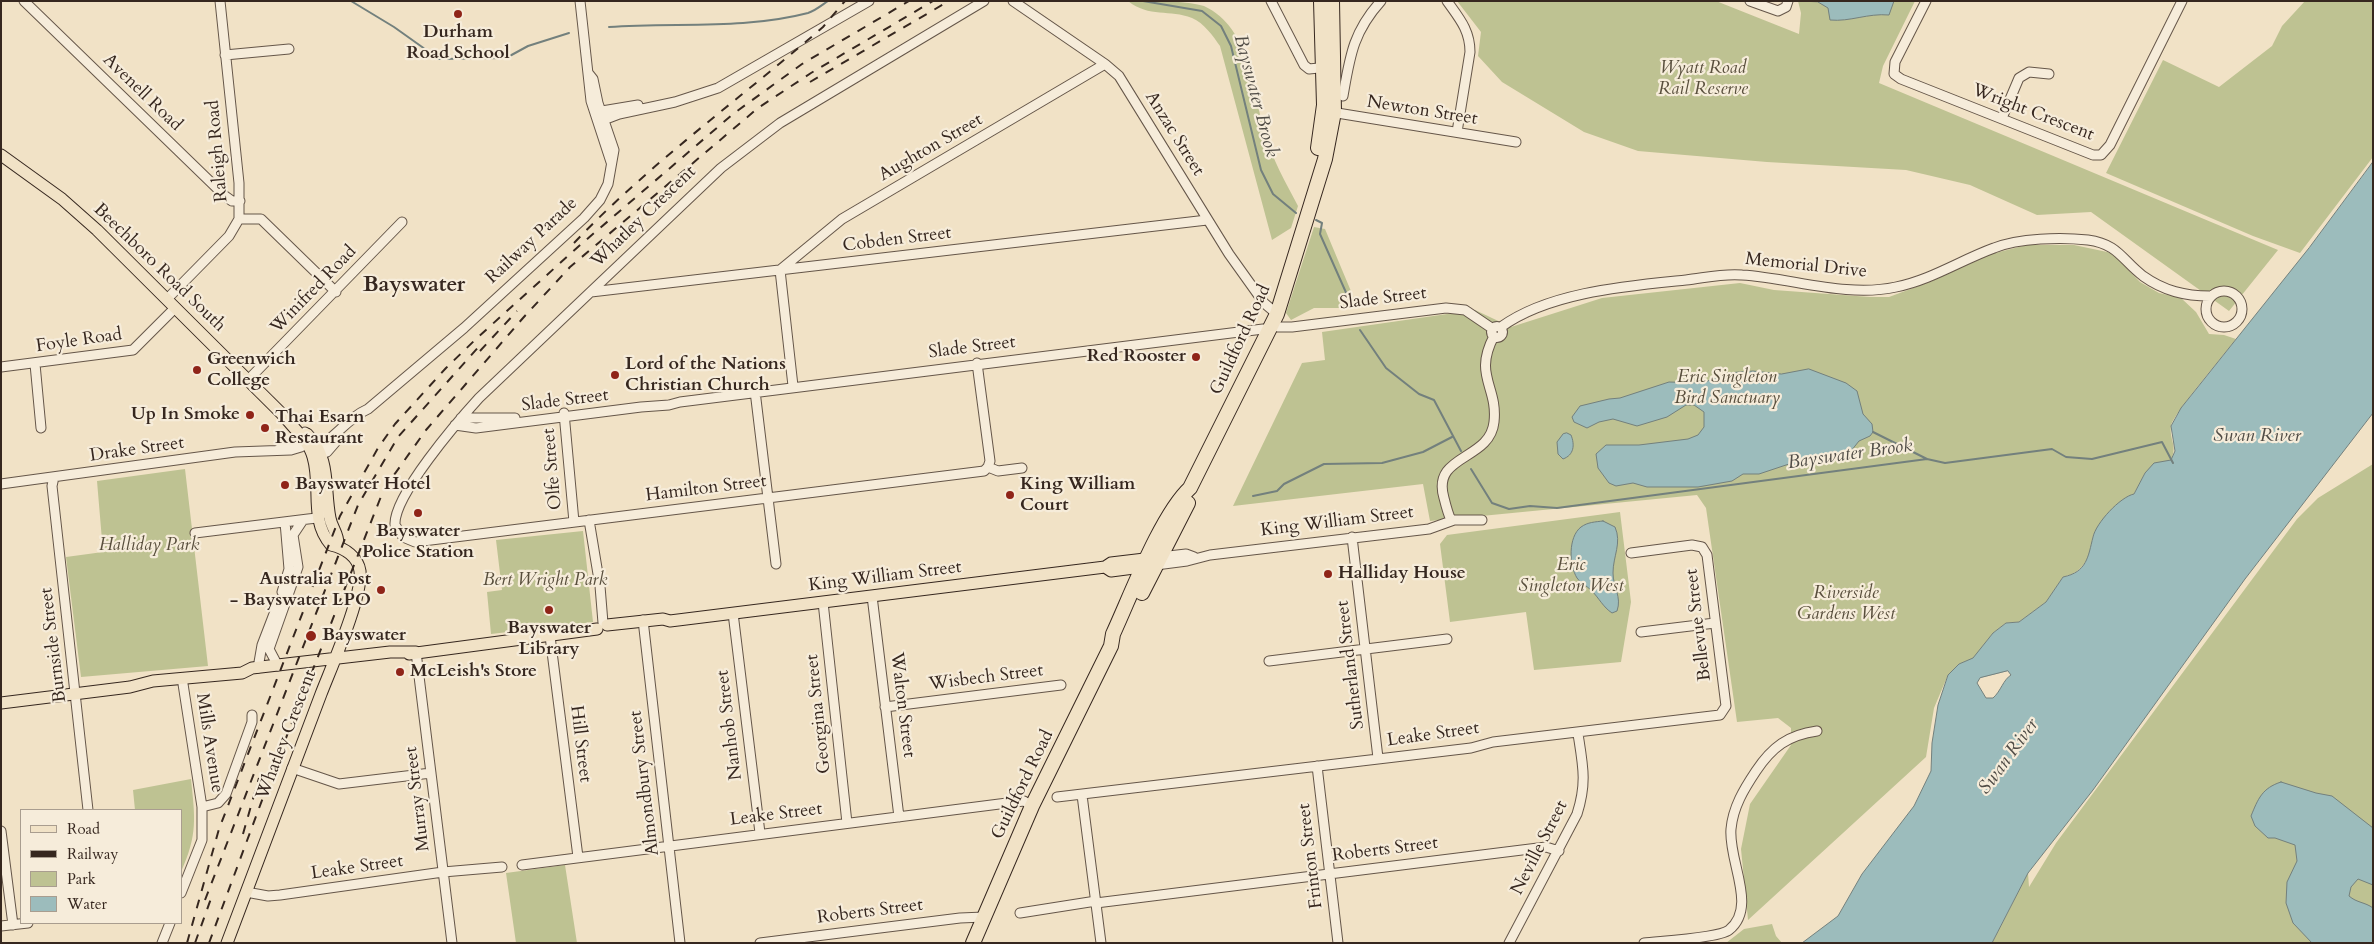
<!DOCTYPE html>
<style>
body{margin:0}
#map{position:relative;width:2374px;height:944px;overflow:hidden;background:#f1e2c6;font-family:Cardo,serif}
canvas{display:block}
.frame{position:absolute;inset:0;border:2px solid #36271f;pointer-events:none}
.legend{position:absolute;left:20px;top:809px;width:162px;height:115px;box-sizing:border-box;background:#f6ecda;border:1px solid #a99d8f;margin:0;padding:6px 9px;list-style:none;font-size:15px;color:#36271f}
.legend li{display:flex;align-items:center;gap:10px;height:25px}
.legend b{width:25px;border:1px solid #a99d8f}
</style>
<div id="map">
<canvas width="2374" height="944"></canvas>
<div class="frame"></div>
<ul class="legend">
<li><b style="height:6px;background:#f1e2c6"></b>Road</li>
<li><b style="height:6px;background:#36271f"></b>Railway</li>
<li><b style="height:14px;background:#bec292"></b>Park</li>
<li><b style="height:14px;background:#9cbcbc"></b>Water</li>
</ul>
</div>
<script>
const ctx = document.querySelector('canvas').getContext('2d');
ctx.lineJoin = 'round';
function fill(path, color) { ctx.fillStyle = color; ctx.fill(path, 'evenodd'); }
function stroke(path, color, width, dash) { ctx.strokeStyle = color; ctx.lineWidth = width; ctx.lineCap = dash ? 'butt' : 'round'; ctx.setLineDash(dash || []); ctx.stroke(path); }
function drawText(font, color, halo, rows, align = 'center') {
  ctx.font = font + ' Cardo,serif'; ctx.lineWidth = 4.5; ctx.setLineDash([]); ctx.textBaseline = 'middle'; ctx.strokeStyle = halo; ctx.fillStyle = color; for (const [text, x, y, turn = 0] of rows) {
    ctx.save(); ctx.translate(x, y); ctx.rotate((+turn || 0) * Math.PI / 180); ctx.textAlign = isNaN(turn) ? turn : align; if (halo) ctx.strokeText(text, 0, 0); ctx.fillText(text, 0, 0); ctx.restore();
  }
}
const green = new Path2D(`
 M1128,1C1151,1 1182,0 1204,6C1251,28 1252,90 1265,133C1272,159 1286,183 1298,206L1291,228L1272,240L1220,46C1213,36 1204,23 1192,18C1170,9 1149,18 1128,1Z
 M1457,1H1716L1799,34L1801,13L1798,1H1915L1883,66L1879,83L2278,250L2229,311L2091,212L2037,215L1970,185L1906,170L1767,162L1638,151L1584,132L1502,82L1478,56L1481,32Z
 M2305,1H2373V157L2300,253L2253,236L2106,173L2163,60L2219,87L2272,46L2282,26Z
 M1314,227L1325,229L1358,308H1314L1291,320L1286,313Z
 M2027,245H2074L2112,253L2140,282L2159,293L2181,298L2196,312L2209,334L2224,335L2236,339C2225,354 2173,414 2171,426C2169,440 2178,445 2171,460L2145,473L2134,494L2093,536C2092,556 2083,573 2063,577L2046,602L2019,622L2006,623L1993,633L1973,659L1959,664L1948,675L1934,708L1926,757L1748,920L1741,849L1750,804L1791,745V728L1778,718L1737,722L1706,508L1697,495L1430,521L1423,484L1233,506L1302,363L1325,360L1322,332L1475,310L1511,327L1602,298L1740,283L1774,290L1870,297H1889L1932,281L1991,254Z
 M2373,464V943H1992L2028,873L2029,887L2056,843L2297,519L2318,498Z
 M185,469L208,666L81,677L66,557L103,552L97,481Z
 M1620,512L1631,602L1621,662L1534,670L1526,612L1450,622L1440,544L1447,535Z
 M583,531L593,622L491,634L487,592L502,590L496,540Z
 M191,779C195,818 198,834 181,872V810H135L133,790Z
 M565,865L577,943H516L506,873Z
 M1772,924L1776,936L1782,943H1726L1744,929Z`);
const water = new Path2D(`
 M1800,1H1894L1889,15C1868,13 1850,22 1830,20L1828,8L1818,2Z
 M2373,162V413L2245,579L2093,790L2028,873L1992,943H1802L1838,916L1862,874L1914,806L1931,771L1932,743L1938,705L1948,675L1959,664L1973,658L1993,633L2006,623L2019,622L2046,602L2063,577C2087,572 2088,557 2093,537C2096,523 2120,497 2134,494L2145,473L2154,463L2171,460L2175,451L2171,426L2181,408L2309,248ZM2008,671L2011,675C2003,680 2001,691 1993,698H1986L1977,683L1980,678Z
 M1809,369L1846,383L1857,391L1863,414L1872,424L1873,432L1870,436L1859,441L1851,451L1839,458L1806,466L1789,464L1759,474H1743L1732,481L1698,487H1647L1633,483L1616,486L1609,483L1598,468L1596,454L1606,445H1639L1688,439L1698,435L1704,427V412L1694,405H1686L1667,417L1637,426L1613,419L1599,422L1587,428L1574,422L1572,417L1580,406L1609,399L1620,398L1669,382L1703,383L1727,373L1753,371L1781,374Z
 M1567,433L1571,435C1575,445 1574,455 1563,459L1558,454L1557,442L1563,434Z
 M1603,521L1615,527C1622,543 1613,556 1613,573C1613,587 1622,597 1617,611L1612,613C1603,607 1599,598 1591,590C1587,586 1580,583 1577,578C1569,565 1568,537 1581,527C1588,522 1595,522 1603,521Z
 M2281,782L2316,793L2332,796L2373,828V885L2358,879L2351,887L2349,896C2357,903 2365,902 2373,908V943H2312L2293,923L2286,903L2287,882L2297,861L2295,845L2275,838H2268L2255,826L2251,816C2258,799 2262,788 2281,782Z`);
const stream = new Path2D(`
 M351,1L394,27L439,59L506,58L528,46L569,33
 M1143,1L1202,11L1221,26L1231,46L1261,170L1273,194L1296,213
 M609,27C675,22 743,30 808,13C815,11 822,5 828,1
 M1316,220L1322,223L1320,234L1352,306
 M1360,330L1386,368L1419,394L1434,400L1461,451
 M1873,432L1927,459
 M1471,469L1492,503L1509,509L1530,506L1557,508L1927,459L1945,463L2052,449L2066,457L2092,459L2162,442L2173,463
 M1253,496L1277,491L1284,484L1324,464L1382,463L1423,452L1452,437`);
const minor = new Path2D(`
 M24,1L225,196L232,201H240
 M580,1L591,101L611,162
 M984,1L780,123L721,168L479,398C459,420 393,496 395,525L403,537L415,542L984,471L988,467L998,471L1022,468
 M1013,1L1105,64L1119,76L1229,254L1264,303L1277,314
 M1271,1L1304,65L1309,69L1328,67
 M1447,1C1459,18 1470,30 1470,52L1457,132
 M1750,1L1778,11L1786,7L1788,1
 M1926,1L1895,62L1894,74L1901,79L2093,155H2101L2110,145L2182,1
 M225,55L289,49
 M1343,96C1350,56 1353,32 1381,1
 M596,112L638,105
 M1331,112L1516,142
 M2002,118L2019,78L2029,72L2049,74
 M598,122L619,114L675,102L718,88L869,1
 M239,219H261L336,292
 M2206 309a18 18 0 1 1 36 0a18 18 0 1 1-36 0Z
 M591,292L1207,220
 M167,299L229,236L239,219V183L220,1
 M1272,325L1278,327H1292L1446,308L1465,310L1493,329
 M1491.5 332a5.5 5.5 0 1 1 11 0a5.5 5.5 0 1 1-11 0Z
 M1501,327C1549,292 1627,286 1686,280C1704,278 1724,273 1742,275C1792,278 1846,298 1896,287C1931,280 1961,260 1994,248C2019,238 2061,237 2088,240C2118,244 2122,260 2143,276C2164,291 2185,296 2210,296
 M977,363L990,461L988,467
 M35,364L41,428
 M1,367L133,350L175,308
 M248,380L402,222
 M793,386L780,270L842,219L1105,64
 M755,391L776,564
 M564,413L574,522
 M461,418H515
 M455,425L476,428L641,407L669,405L680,402L1263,329L1269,331
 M279,449L296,440L305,432
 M313,450C334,440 347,418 368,409L464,328L584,218L600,200L608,184L614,150L598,103L593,79L589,74
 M316,457L327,452L340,437
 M54,477L52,486L88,810
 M1,484L235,452L291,450L301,447L310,440
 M589,520L600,586L603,623
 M1451,520C1448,514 1446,506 1444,498C1431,454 1490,461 1494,422C1498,386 1473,376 1494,336
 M195,533L308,519L317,518L322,514
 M1352,537L1378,758
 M1160,557L1186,554L1194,557
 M1156,565L1187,561L1210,555L1429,529L1454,520H1482
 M282,592L289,569L285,522
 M872,596L899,817
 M823,602L847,823
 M733,613L760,833
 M643,620L680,943
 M1641,632L1715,623
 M550,636L578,857
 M416,652L452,943
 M1269,661L1447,639
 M278,666L269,649L298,567L293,535L303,520
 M258,668L262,645L277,606
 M885,707L1061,685
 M1317,766L1338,943
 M292,768L339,784L431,773
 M1082,795L1101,943
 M1057,797L1471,748L1493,742L1720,715L1726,706L1707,555L1702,547L1692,545L1631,553
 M202,807L218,803L226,794L252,722V715
 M1,831L13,925
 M522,865L1015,802L1024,801L1032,806
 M246,892L268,896L280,895L443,872L502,867
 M181,893L202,840V807L183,684
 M1096,903L1546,847L1559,851
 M1020,913L1096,901
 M1,926L28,923
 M162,943L170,923
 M760,943L960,918L984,917
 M1509,943L1577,814C1587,783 1583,766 1578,734
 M1644,943C1660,941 1719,938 1729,930C1758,907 1728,861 1731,829C1733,807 1744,789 1756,771C1772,747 1788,735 1817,731`);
const major = new Path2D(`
 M1,155L62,199L97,230L284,416C294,429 309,441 313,457C322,487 309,520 331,545C345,548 358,557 360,571C363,596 331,668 321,694C289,777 258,860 227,943
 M307,434C331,458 324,488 330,518C332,529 339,534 338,546
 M1105,567L1111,571L1149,566
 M607,625L663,619L670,621L1105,567L1111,563L1153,558
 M409,654L597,629
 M1,703L130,687L153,681L242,673L252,668L390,652H416`);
const highway = new Path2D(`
 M1318,148L1324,105L1321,1
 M1142,593L1188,503
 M973,943L1032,806L1111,646L1113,634C1131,595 1161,515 1190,488L1277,314L1325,159L1334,112L1332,1`);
const rail = new Path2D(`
 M810,82L949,1
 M574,243C650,163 740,99 823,27L845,1
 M480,351L517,311
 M243,834L259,778
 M205,900L358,505L398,437L483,342
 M187,943L219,829L340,516L378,448L395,424L446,368L477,338L579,246L733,114L802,64L909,1
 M195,943L213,893
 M209,943L271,776L380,499L394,475L426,430L523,318L570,267L758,108L811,73L933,1`);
const markers = [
 [458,14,5,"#8f2418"],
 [1196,357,5,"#8f2418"],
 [197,370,5,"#8f2418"],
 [615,375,5,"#8f2418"],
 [250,415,5,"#8f2418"],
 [265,428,5,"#8f2418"],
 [285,485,5,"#8f2418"],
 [1010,495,5,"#8f2418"],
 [418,513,5,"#8f2418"],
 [1328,574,5,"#8f2418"],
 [381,590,5,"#8f2418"],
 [549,610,5,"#8f2418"],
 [311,636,6,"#8f2418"],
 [400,672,5,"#8f2418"]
];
const poiNames = [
 ["Durham",458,33,"center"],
 ["Road School",458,54,"center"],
 ["Red Rooster",1186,357,"right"],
 ["Greenwich",207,360],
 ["College",207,381],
 ["Lord of the Nations",625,365],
 ["Christian Church",625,386],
 ["Up In Smoke",240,415,"right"],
 ["Thai Esarn",275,418],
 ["Restaurant",275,439],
 ["Bayswater Hotel",295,485],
 ["King William",1020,485],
 ["Court",1020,506],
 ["Bayswater",418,532,"center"],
 ["Police Station",418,553,"center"],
 ["Halliday House",1338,574],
 ["Australia Post",371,580,"right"],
 ["- Bayswater LPO",371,601,"right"],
 ["Bayswater",549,629,"center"],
 ["Library",549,650,"center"],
 ["Bayswater",322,636],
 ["McLeish's Store",410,672]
];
const parkNames = [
 ["Wyatt Road",1703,69],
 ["Rail Reserve",1703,90],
 ["Eric Singleton",1727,378],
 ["Bird Sanctuary",1727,399],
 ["Halliday Park",149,546],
 ["Eric",1571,566],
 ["Singleton West",1571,587],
 ["Bert Wright Park",545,581],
 ["Riverside",1846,594],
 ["Gardens West",1846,615]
];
const streetNames = [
 ["Avenell Road",142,93,44],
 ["Newton Street",1422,111,9],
 ["Wright Crescent",2033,113,21],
 ["Anzac Street",1174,134,58],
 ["Aughton Street",931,148,-30],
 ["Raleigh Road",218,151,-95],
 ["Whatley Crescent",644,217,-44],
 ["Cobden Street",897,240,-7],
 ["Railway Parade",532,241,-43],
 ["Memorial Drive",1806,266,6],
 ["Beechboro Road South",159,268,44],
 ["Winifred Road",314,290,-46],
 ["Slade Street",1383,299,-7],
 ["Guildford Road",1241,340,-65],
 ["Foyle Road",79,341,-8],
 ["Slade Street",972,348,-7],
 ["Slade Street",565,401,-7],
 ["Drake Street",137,450,-8],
 ["Olfe Street",553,469,-95],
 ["Hamilton Street",706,489,-7],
 ["King William Street",1337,522,-7],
 ["King William Street",885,577,-7],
 ["Bellevue Street",1699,625,-97],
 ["Burnside Street",54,645,-97],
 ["Sutherland Street",1351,665,-97],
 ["Wisbech Street",986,678,-7],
 ["Walton Street",902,705,83],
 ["Georgina Street",819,714,-96],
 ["Nanhob Street",730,725,-97],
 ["Whatley Crescent",287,735,-69],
 ["Leake Street",1433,735,-8],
 ["Mills Avenue",209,743,81],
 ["Hill Street",580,744,83],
 ["Almondbury Street",645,783,-97],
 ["Guildford Road",1023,785,-64],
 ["Murray Street",418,799,-97],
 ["Leake Street",776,815,-7],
 ["Neville Street",1540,848,-63],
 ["Roberts Street",1385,850,-7],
 ["Frinton Street",1311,856,-97],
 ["Leake Street",357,868,-8],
 ["Roberts Street",870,912,-7]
];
const waterNames = [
 ["Bayswater Brook",1255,96,75],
 ["Swan River",2257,437],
 ["Bayswater Brook",1850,455,-8],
 ["Swan River",2009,757,-54]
];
const districtNames = [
 ["Bayswater",414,286]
];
fill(green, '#bec292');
fill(water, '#9cbcbc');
stroke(water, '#73807d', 1);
stroke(stream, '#73807d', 2);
stroke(minor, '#655649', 11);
stroke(major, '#36271f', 13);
stroke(highway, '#36271f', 16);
stroke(minor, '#f6ecda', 9);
stroke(major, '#f1e2c6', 11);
stroke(highway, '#f1e2c6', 14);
stroke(rail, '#36271f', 2, [9, 9]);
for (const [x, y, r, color] of markers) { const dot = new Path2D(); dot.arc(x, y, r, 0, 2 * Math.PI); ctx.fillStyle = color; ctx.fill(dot); stroke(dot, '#f6ecda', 2); }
drawText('bold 18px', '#36271f', '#f6ecda', poiNames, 'left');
drawText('italic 18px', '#584e3c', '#f6ecda', parkNames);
drawText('18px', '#36271f', '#f6ecda', streetNames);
drawText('italic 19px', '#504c46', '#f6ecda', waterNames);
drawText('bold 22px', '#36271f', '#f6ecda', districtNames);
</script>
